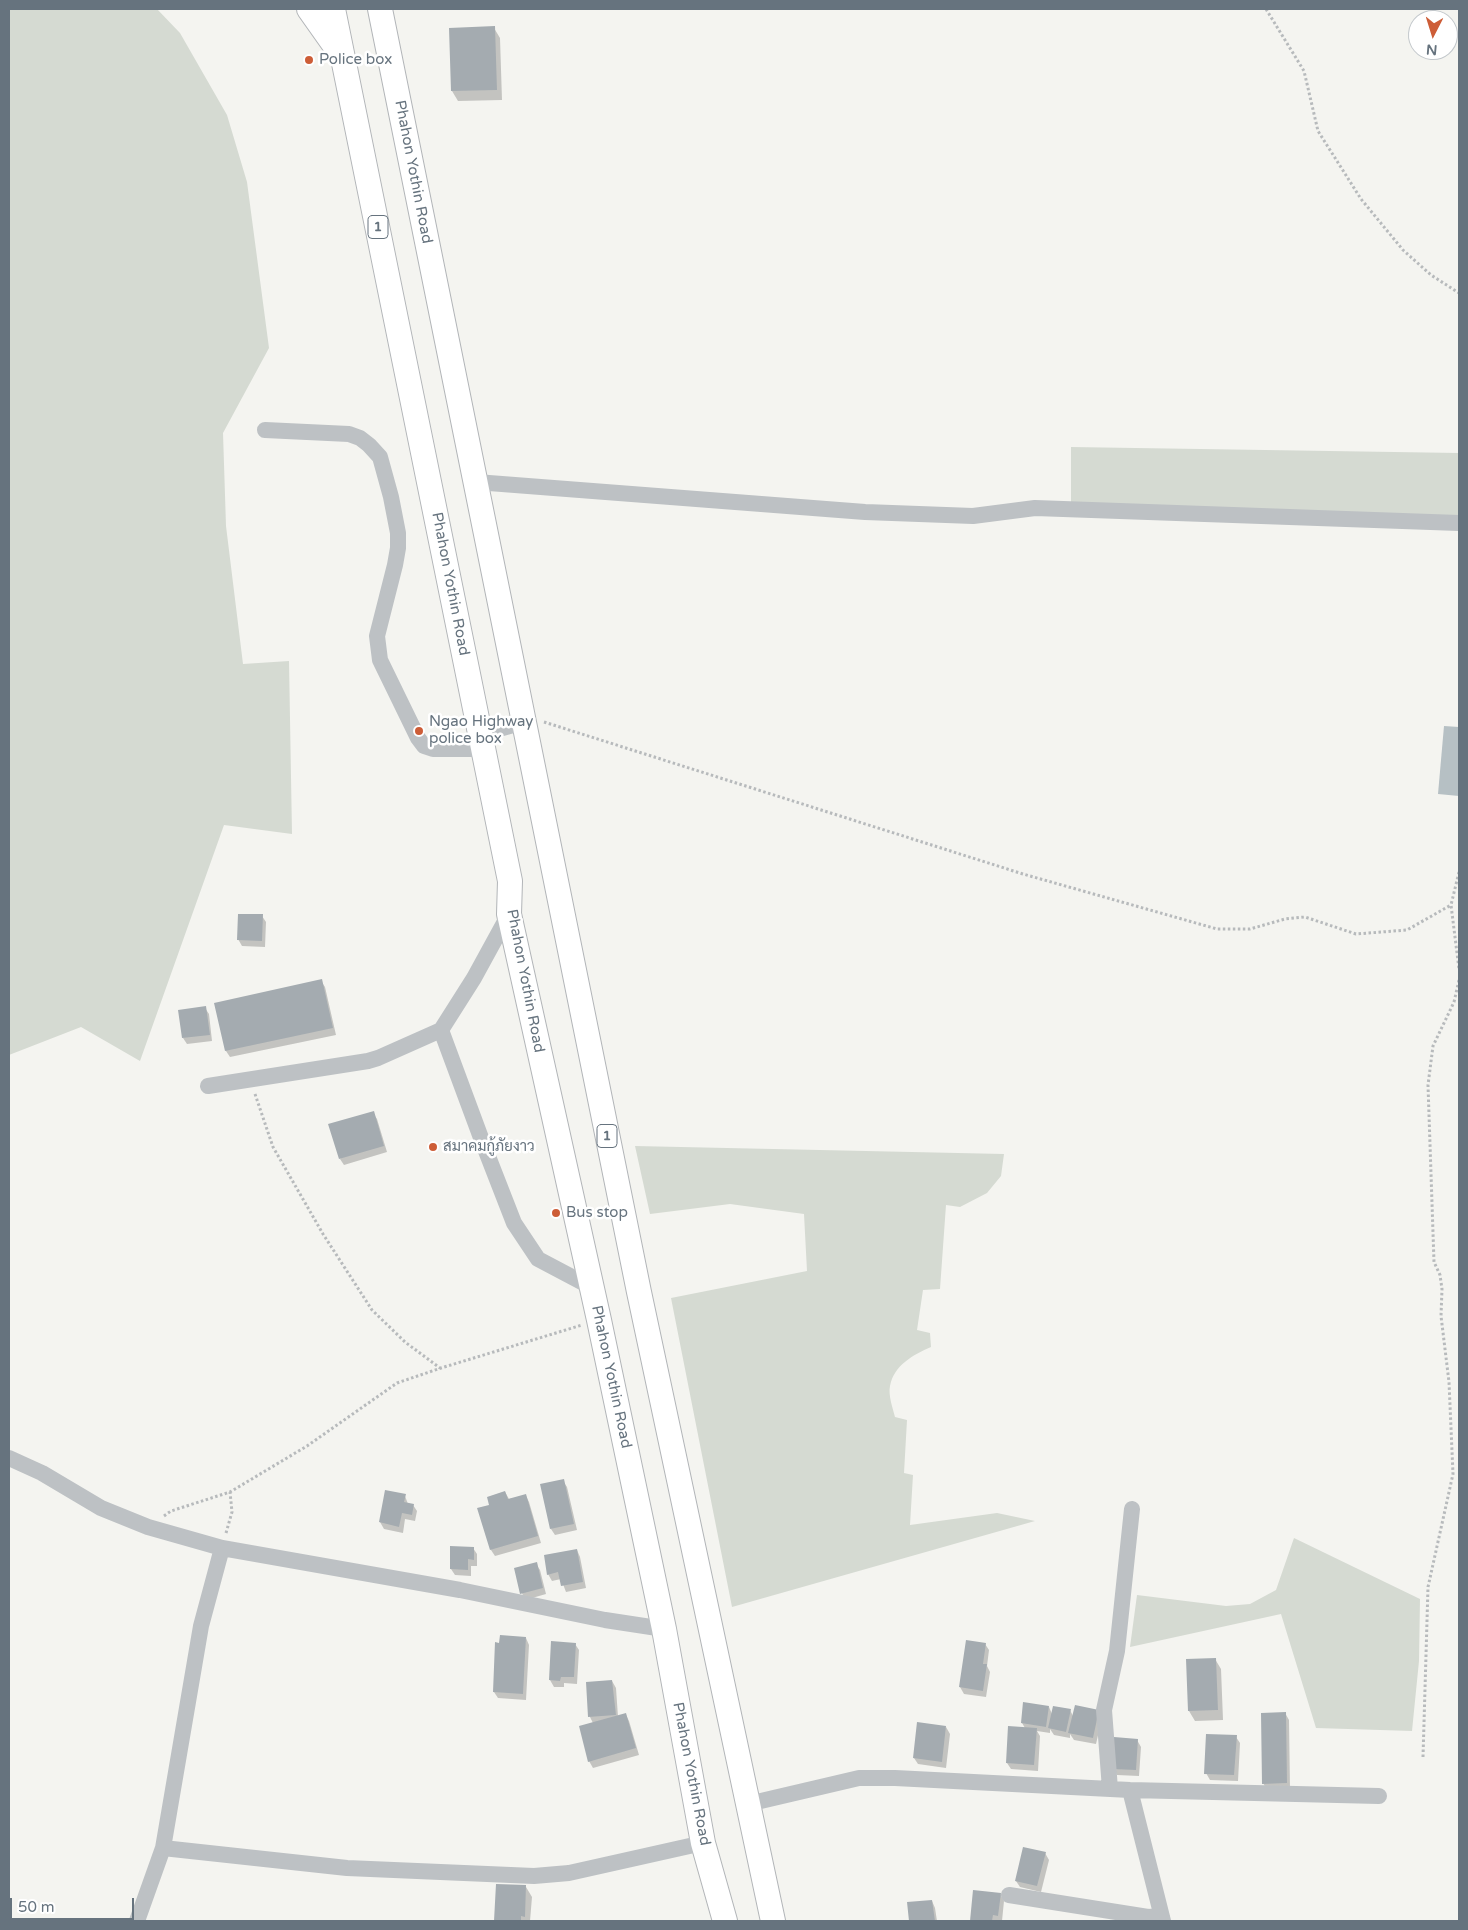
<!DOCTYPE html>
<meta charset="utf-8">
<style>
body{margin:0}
#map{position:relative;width:1468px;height:1930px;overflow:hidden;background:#f4f4f0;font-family:"Varela Round",sans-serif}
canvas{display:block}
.frame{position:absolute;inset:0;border:10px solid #66737e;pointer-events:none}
.north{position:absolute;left:1408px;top:10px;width:50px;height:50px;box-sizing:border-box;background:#fff;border:1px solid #c2c7cb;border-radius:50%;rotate:185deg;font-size:14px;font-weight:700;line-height:20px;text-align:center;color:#66737e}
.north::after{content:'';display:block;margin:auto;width:18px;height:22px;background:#cd5d37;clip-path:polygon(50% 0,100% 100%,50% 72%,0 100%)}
.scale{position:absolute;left:10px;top:1898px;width:124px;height:22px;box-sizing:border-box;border:2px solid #66737e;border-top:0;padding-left:6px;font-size:15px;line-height:18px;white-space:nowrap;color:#66737e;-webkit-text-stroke:4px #fff;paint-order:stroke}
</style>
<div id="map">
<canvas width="1468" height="1930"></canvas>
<div class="frame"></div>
<div class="north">N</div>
<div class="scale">50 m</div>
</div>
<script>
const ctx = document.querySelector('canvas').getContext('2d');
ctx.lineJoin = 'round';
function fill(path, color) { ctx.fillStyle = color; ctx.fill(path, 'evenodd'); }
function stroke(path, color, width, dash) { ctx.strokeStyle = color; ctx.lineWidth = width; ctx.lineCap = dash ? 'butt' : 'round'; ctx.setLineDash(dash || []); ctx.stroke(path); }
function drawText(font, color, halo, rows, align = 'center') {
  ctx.font = font + ' "Varela Round",Sarabun,sans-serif'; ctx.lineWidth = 5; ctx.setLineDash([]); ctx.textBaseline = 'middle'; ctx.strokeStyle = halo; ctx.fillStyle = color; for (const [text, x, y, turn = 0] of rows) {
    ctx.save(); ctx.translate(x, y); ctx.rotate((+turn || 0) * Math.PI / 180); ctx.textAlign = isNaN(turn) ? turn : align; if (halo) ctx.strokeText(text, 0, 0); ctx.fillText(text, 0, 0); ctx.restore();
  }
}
const green = new Path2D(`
 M9,9H157L180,33L227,115L247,182L269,348L223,433L226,526L243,664L289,661L292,834L224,825L140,1061L81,1027L9,1055Z
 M1071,447L1459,453V517L1071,503Z
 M635,1146L1004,1154L1001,1176L987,1193L960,1207L946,1205L940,1289L923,1290L917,1330L930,1333L931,1347C913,1355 894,1365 890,1386C888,1395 893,1409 895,1417L907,1420L904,1473L913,1475L910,1525L997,1513L1035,1521L732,1607L671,1298L807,1271L804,1214L730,1204L650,1214Z
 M1294,1538L1420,1599L1419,1661L1412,1731L1316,1728L1281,1614L1130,1647L1137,1595L1226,1606L1250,1604L1276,1590Z`);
const water = new Path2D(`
 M1444,726L1459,727V796L1438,794Z`);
const shadow = new Path2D(`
 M494,28L500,38L502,100L458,101L452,91Z
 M262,916L266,922L265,947L242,946L238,939Z
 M321,981L325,987L336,1035L230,1057L226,1051L216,1004Z
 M205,1008L209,1014L212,1041L187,1044L183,1038Z
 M373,1113L377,1119L387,1152L344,1165L340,1159Z
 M563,1481L567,1487L577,1530L555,1535L551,1529Z
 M505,1492L509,1499L526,1496L529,1502L541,1543L495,1556L491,1550Z
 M405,1496L408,1504L413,1505L417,1511L415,1521L405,1519L403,1533L384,1529L380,1522Z
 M473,1548L477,1554V1566H471V1576L455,1575L451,1569Z
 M577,1550L580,1557L586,1588L566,1592L561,1579L552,1581L548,1574Z
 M536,1564L540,1570L546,1594L525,1600L522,1593Z
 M526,1638L529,1645L526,1700L498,1698L494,1692Z
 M575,1644L579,1650L577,1684L564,1683V1687H554L550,1680Z
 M985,1644L989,1650L987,1666L990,1672L986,1697L964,1694L960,1687Z
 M1215,1659L1221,1669L1223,1720L1195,1721L1189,1711Z
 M612,1681L616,1688L618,1717L626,1715L629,1721L639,1755L593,1768L589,1761L593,1723L590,1717L587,1683Z
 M1049,1707L1052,1714L1070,1710L1073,1716L1102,1718L1096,1744L1074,1740L1070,1734V1738L1054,1735L1050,1729V1733L1037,1731L1040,1736L1038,1771L1011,1769L1007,1763L1025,1728L1022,1723Z
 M1285,1713L1289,1720L1290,1789L1267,1790L1263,1783Z
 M946,1727L950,1734L946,1768L918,1764L914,1758Z
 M1236,1737L1240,1743L1238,1781L1210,1780L1206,1773Z
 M1137,1740L1141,1747L1139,1776L1117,1775L1113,1768Z
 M1045,1853L1049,1860L1041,1892L1020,1887L1016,1881Z
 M497,1885L526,1887L532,1897L530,1921H495Z
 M974,1892L1000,1894L1004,1901L1002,1921H971Z
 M932,1901L935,1908L937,1921H910L908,1904Z`);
const building = new Path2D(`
 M495,26L497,90L451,91L449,28Z
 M238,914H263L262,941L237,940Z
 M322,979L333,1028L225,1051L214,1003Z
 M206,1006L210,1035L182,1038L178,1010Z
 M374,1111L384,1146L339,1159L328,1124Z
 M564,1479L574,1524L550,1529L540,1484Z
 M385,1490L406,1494L404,1502L414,1504L412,1515L402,1513L399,1527L379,1522Z
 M505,1491L508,1499L526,1494L538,1536L490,1550L477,1508L489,1505L487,1497Z
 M450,1546L474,1547V1560L468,1559V1570L450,1569Z
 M577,1549L583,1582L561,1586L558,1572L547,1575L544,1555Z
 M537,1562L543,1588L520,1594L514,1568Z
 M500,1635L526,1637L523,1694L493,1692L495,1642L499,1643Z
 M966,1640L986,1643L983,1664H987L983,1691L959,1687Z
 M551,1641L576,1643L574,1677H561L560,1681L549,1680Z
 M1216,1658L1218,1710L1188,1711L1186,1659Z
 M612,1680L616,1715L588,1717L586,1682Z
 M1023,1702L1049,1706L1046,1727L1021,1723Z
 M1075,1705L1099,1710L1093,1738L1068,1733Z
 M1053,1706L1071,1709L1066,1732L1048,1728Z
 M1286,1712L1287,1783L1262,1784L1261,1713Z
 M626,1713L636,1748L588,1762L579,1726Z
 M917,1722L946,1726L942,1762L913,1758Z
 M1008,1726L1037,1728L1034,1765L1006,1763Z
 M1206,1734L1237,1735L1234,1775L1204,1774Z
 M1114,1737L1138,1739L1136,1770L1112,1769Z
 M1023,1847L1046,1852L1037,1886L1015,1881Z
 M496,1884L526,1885L525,1917L521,1916V1921H494Z
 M973,1890L1001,1893L998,1916L993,1915L992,1921H970Z
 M932,1900L935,1921H909L907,1902Z`);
const path = new Path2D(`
 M1266,9L1304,71L1318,131L1361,199L1403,250L1431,275L1459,293
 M544,722L1023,874L1217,929H1250L1285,919L1305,917L1356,934L1407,930L1451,905
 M1459,872L1451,905L1459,969
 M255,1094L273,1147L323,1234L372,1310L405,1342L440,1368
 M164,1516L171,1511L230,1492L307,1446L397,1383L441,1368L582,1325
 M226,1533L232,1512L230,1492
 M1423,1757L1428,1587L1453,1474L1449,1382L1441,1316L1442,1289L1440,1275L1434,1262L1428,1085L1433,1046L1454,1002L1459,980`);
const minor = new Path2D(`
 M265,430L349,434L360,438L369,445L380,457L391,497L398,533V548L395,565L377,636L380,660L418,738L424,746L433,749H484
 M476,482L865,512L973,516L1035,508L1459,523
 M481,734L524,722
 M509,914L474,978L441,1030L484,1146L514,1223L538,1259L591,1287
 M208,1086L368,1061L378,1058L441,1030
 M9,1458L42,1473L101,1508L148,1527L222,1548L460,1590L605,1620L664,1629
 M1110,1789L1104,1710L1117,1651L1132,1509
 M1130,1790L1163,1921
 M748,1804L859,1778H895L1130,1790L1379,1796
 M163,1848L347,1868L534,1876L569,1873L703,1843
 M1009,1895L1148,1917L1162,1916
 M137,1921L163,1848L201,1626L222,1548`);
const highway = new Path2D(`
 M309,9L338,50
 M333,9L510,881L509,914L599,1320L664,1629L703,1843L725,1921
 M380,9L639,1292L773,1921`);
const markers = [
 [309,60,5,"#cd5d37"],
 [419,731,5,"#cd5d37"],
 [433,1147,5,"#cd5d37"],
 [556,1213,5,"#cd5d37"]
];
const shields = [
 [378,227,20],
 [607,1136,20]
];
const shieldNames = [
 ["1",378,227],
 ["1",607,1136]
];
const poiNames = [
 ["Police box",319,60],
 ["Ngao Highway",429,722],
 ["police box",429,739],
 ["สมาคมกู้ภัยงาว",443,1147],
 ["Bus stop",566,1213]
];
const streetNames = [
 ["Phahon Yothin Road",413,172,79],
 ["Phahon Yothin Road",450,584,79],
 ["Phahon Yothin Road",525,981,79],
 ["Phahon Yothin Road",611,1377,78],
 ["Phahon Yothin Road",691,1774,79]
];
fill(green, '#d5dad2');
fill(water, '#b6c0c4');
fill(shadow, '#0003');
fill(building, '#a4abb0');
stroke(highway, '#b2b5b8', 26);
stroke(path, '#b7babc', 3, [2.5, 2.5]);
stroke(minor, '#bdc1c4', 16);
stroke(highway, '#fff', 24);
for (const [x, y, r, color] of markers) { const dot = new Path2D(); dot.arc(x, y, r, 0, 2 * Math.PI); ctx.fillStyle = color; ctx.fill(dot); stroke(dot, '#fff', 2); }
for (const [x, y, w] of shields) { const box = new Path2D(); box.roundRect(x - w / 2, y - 11.5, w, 23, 4); ctx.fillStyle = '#fff'; ctx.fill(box); stroke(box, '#66737e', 1); }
drawText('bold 14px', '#66737e', null, shieldNames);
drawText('15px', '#66737e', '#fff', poiNames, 'left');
drawText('15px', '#66737e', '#fff', streetNames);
</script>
